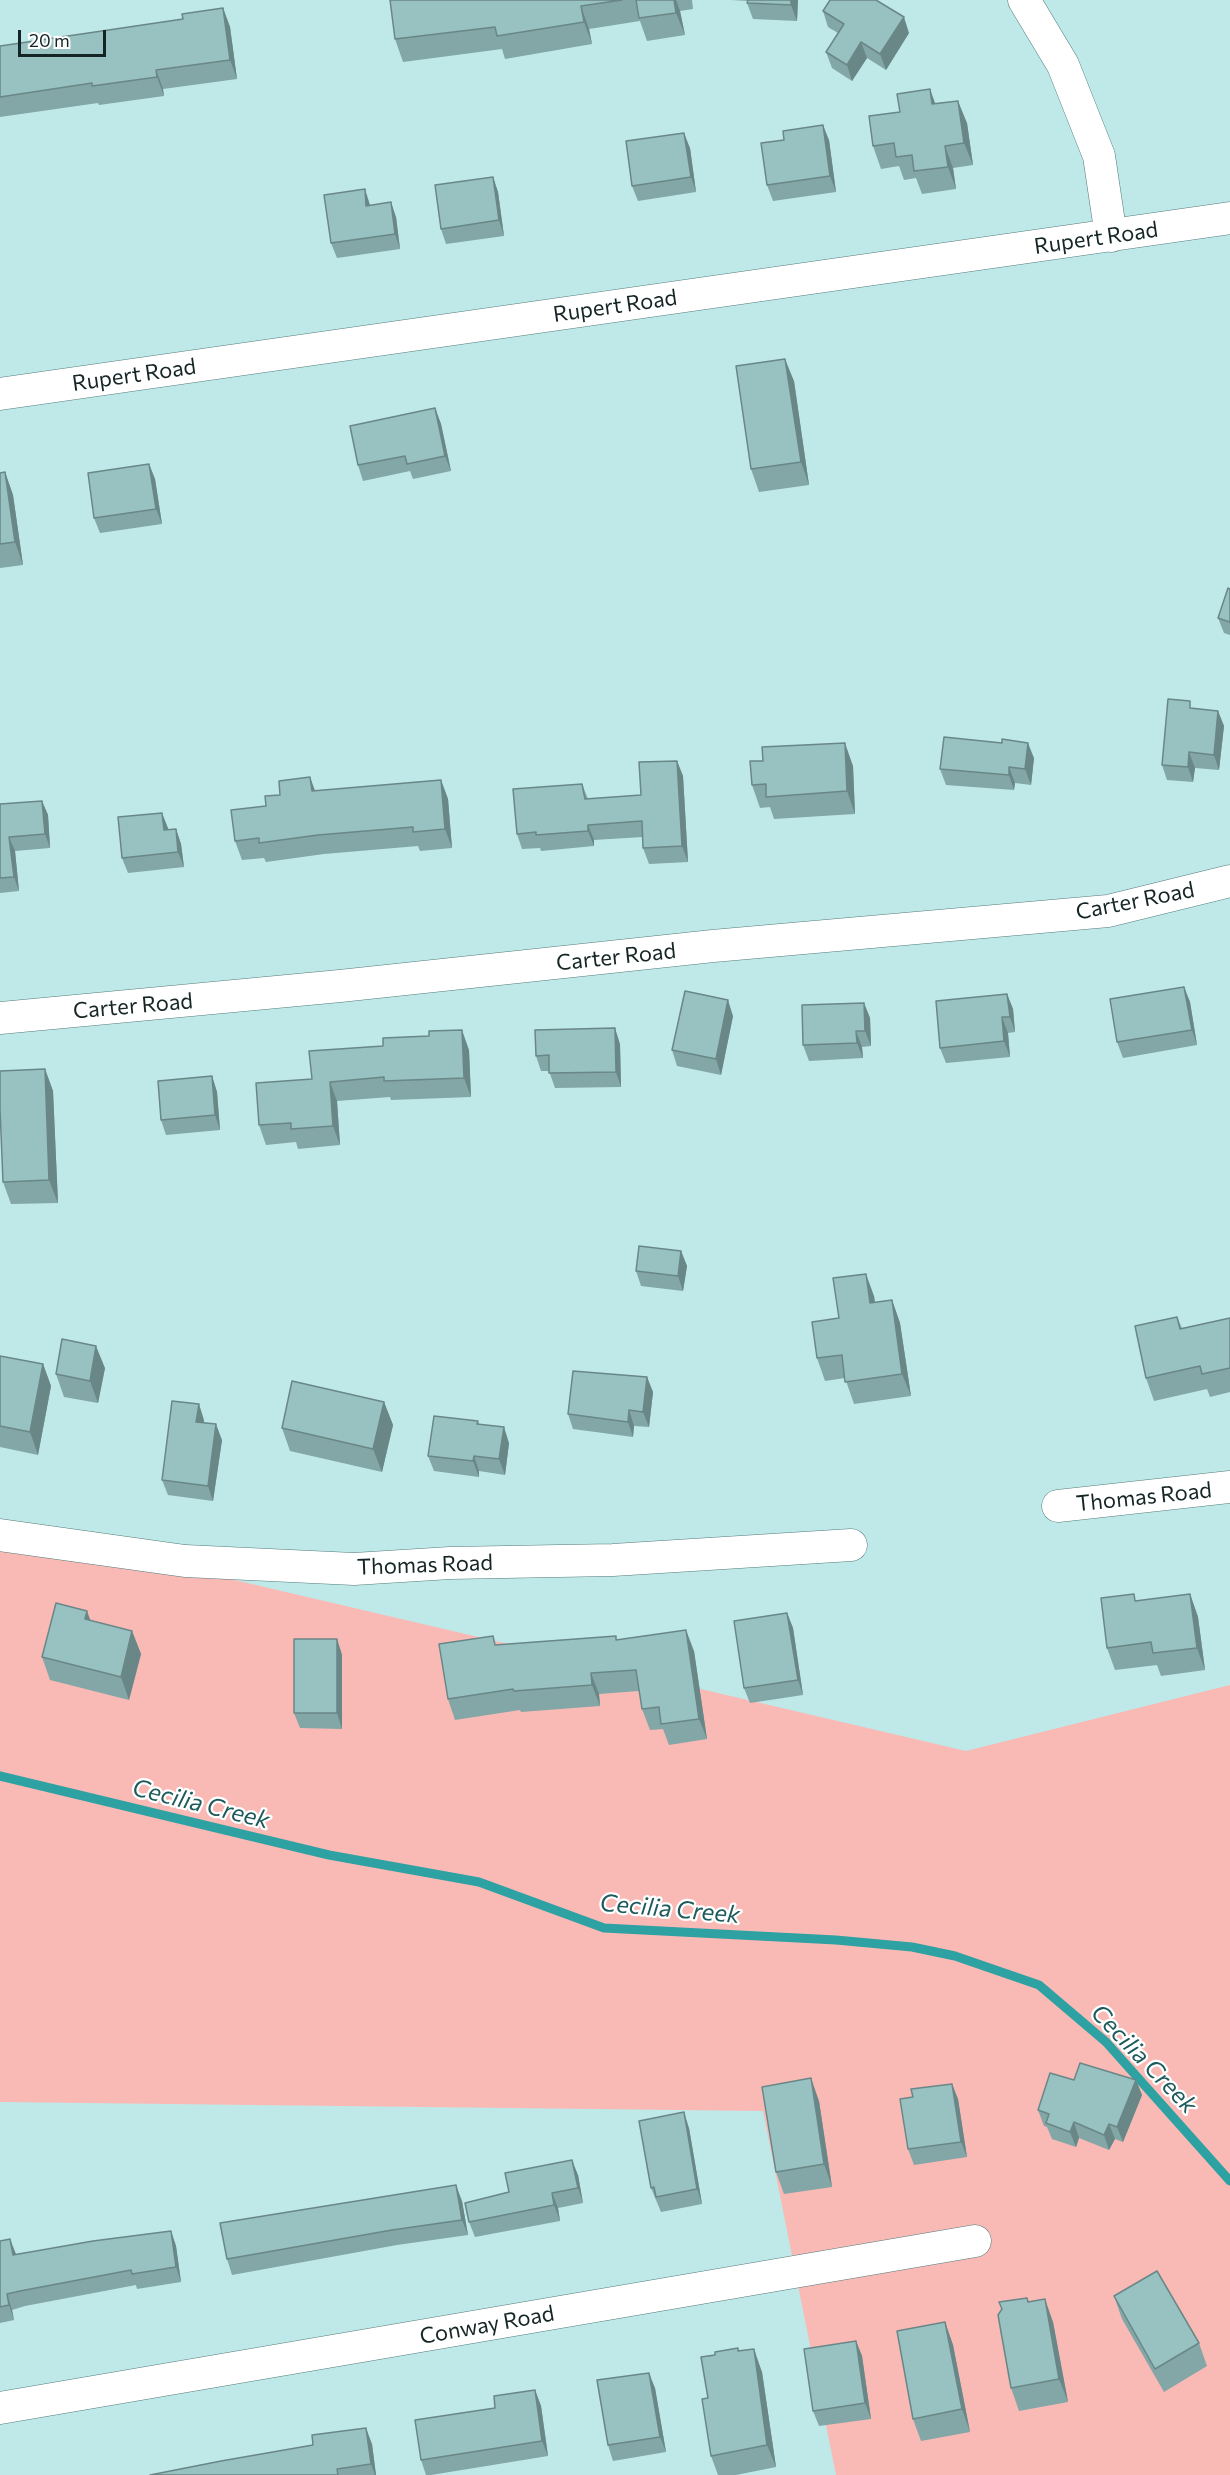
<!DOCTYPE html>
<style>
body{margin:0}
#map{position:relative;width:1230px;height:2475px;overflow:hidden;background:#bfe9e8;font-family:Commissioner,sans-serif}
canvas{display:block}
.scale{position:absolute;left:18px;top:30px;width:88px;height:27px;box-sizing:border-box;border:3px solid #152525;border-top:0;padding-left:8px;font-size:18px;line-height:21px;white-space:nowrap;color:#152525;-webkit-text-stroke:4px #fff;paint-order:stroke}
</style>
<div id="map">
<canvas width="1230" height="2475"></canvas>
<div class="scale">20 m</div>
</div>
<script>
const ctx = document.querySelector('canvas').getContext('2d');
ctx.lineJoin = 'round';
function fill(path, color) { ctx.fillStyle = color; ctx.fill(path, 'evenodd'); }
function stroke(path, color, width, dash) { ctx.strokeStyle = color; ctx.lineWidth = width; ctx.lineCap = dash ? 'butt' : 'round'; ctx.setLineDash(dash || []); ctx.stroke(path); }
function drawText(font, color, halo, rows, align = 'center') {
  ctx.font = font + ' Commissioner,sans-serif'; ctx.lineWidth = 4.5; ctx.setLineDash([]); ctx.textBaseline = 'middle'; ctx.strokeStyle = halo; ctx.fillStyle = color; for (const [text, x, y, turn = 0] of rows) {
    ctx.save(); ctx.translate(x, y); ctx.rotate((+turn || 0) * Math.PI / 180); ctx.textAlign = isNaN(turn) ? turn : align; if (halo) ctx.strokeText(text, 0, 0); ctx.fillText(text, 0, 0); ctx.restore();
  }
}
const green = new Path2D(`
 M0,1530L42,1535L966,1751L1230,1685V2475H836L763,2111L0,2102Z`);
const stream = new Path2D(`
 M0,1776L329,1855L479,1882L604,1928L836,1940L912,1947L955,1956L1039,1985L1106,2042L1230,2181`);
const minor = new Path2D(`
 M1024,0L1063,65L1099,156L1111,236
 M0,394L1230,218
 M0,1018L340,986L713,946L1108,911L1230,881
 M1058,1506L1230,1487
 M0,1535L185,1561L354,1569L450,1563L613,1560L851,1545
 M0,2408L975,2241`);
const wall = new Path2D(`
 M390,0H692L693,9L680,11L685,35L647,41L640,21L589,29L592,44L505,59L502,49L403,62L395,39Z
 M731,0H798L797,21L753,19L747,3L748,1Z
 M223,8L230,27L237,79L163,89L164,96L99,105L98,103L0,117V46L183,19Z
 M823,11L909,33L886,70L867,58L852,81L832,68L826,52L838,33L828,27Z
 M935,104L967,123L973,165L953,168L956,189L922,194L916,178L904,180L899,166L881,169L873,146L900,112Z
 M829,140L836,192L773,201L767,185Z
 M690,148L696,192L638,201L632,186Z
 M493,177L498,192L504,236L446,244L441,229Z
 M370,205L396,217L400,249L337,258L331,243Z
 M794,381L809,485L759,492L751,469Z
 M435,408L441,424L451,471L413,479L410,471L363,481L358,465Z
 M149,464L155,479L162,524L100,533L94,518Z
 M5,472L13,495L23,565L0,568V473Z
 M1230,589V635L1224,633L1218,618Z
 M1193,708L1218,711L1224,726L1219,770L1195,768L1193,782L1167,780L1162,765Z
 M1002,743L1034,758L1031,785L1015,783L1014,790L946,785L940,769Z
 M677,761L683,776L688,862L649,864L643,848V837L594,840V846L541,851L540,848L522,849L517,834L582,784L588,799L641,795Z
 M853,766L855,814L774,819L770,807L760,808L752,785Z
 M441,780L448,799L452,848L420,851L418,846L324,854L266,862L264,858L242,860L235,841L266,806L315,791Z
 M42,801L48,815L50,848L15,851L19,891L0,893V804Z
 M168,829H176L181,844L184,867L128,873L122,858Z
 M1184,987L1190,1002L1197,1045L1123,1058L1117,1042Z
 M1007,994L1013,1009L1015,1032L1008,1033L1010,1057L946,1063L940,1048Z
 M864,1003L870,1018L871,1046L862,1047L863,1058L809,1061L803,1045Z
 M733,1016L721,1075L677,1066L672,1050Z
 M620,1044L621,1087L555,1088L549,1071H541L536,1056Z
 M469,1050L471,1097L391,1100L390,1097L337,1101L340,1145L298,1149L296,1142L266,1145L259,1125L312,1079Z
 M45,1069L53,1091L58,1203L11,1204L3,1182Z
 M212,1076L217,1092L220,1130L166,1135L161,1120Z
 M681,1251L687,1266L683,1291L641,1286L636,1271Z
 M874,1296L875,1303L892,1300L900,1323L911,1396L854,1404L845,1378L825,1381L817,1358L839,1318Z
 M1177,1317L1182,1328L1230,1318V1392L1210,1397L1207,1389L1154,1401L1146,1378Z
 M0,1356L43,1364L51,1386L38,1455L0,1447Z
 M105,1368L98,1403L64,1397L56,1374Z
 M647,1377L653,1392L649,1427L634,1426L633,1437L573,1429L568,1414Z
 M384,1402L393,1425L382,1472L290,1451L282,1428Z
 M204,1420V1423L222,1440L213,1501L168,1495L162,1480Z
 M478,1421L479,1424L509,1443L505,1475L479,1471V1477L434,1471L428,1456Z
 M1190,1594L1198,1617L1205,1670L1161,1676L1157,1665L1115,1670L1107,1648L1136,1601Z
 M787,1613L793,1628L803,1695L750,1703L744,1688Z
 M90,1621L132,1631L141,1654L129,1700L50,1680L42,1657Z
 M337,1639L342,1655V1729L300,1728L294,1713Z
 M617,1640L694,1651L707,1739L669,1745L663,1729L650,1730L642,1709L639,1691L599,1694L600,1706L521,1712L520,1710L455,1720L448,1699L497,1645Z
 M1074,2080H1136L1142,2095L1123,2142L1115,2139L1109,2150L1079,2138L1076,2147L1052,2139L1047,2127L1044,2126L1038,2110Z
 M952,2084L958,2099L967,2157L914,2165L908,2149L913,2097Z
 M819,2101L832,2187L784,2194L776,2172Z
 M689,2128L702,2204L661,2212L651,2188Z
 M578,2175L583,2203L558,2208L560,2221L475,2237L469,2222Z
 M462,2201L468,2235L397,2245L232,2275L227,2259Z
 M171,2231L176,2246L181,2282L137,2289L136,2285L25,2306L12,2310L14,2320L0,2323V2241L16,2254Z
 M1114,2296L1199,2343L1207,2366L1164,2392L1122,2319Z
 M1027,2298L1029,2302L1053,2322L1068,2402L1019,2411L1011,2388Z
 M945,2322L953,2345L970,2432L921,2441L913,2419Z
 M856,2341L862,2356L871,2419L819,2426L813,2411Z
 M739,2351L762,2372L776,2467L736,2475H718L711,2456L708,2398Z
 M655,2388L666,2452L613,2461L608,2445Z
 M535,2390L541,2406L548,2456L431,2475H426L421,2460Z
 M372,2444L376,2475H150Z`);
const shadedWall = new Path2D(`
 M674,0H676L680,11L685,35L676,13Z
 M791,0H798L797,21L791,5Z
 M581,6L589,29L592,44L584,22Z
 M223,8L230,27L237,79L230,60Z
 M904,17L909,33L886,70L880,54Z
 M861,42L867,58L852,81L847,65Z
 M156,70L163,89L164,96L157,77Z
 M930,89L938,111L932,104Z
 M958,101L967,123L973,165L964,143Z
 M823,125L829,140L836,192L830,176Z
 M684,133L690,148L696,192L691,177Z
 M945,146L953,168L956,189L948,167Z
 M493,177L498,192L504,236L499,220Z
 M365,189L370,205L366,206Z
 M391,202L396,217L400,249L395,234Z
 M785,359L794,381L809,485L801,462Z
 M435,408L441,424L451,471L445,456Z
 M149,464L155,479L162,524L156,509Z
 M5,472L13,495L23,565L15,542Z
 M1218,711L1224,726L1219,770L1214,755Z
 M845,743L853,766L855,814L847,791Z
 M1028,743L1034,758L1031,785L1025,769Z
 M1189,752L1195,768L1193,782L1188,767Z
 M677,761L683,776L688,862L682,846Z
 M1009,767L1015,783L1014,790L1009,775Z
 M310,777L317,796L312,791Z
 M441,780L448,799L452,848L445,829Z
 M42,801L48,815L50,848L45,834Z
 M162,813L168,828L170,845L164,830Z
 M588,825L594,840V846L588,831Z
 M176,829L181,844L184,867L178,852Z
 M9,837L15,851L19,891L14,877Z
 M1184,987L1190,1002L1197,1045L1192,1030Z
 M1007,994L1013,1009L1015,1032L1010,1017Z
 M728,1000L733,1016L721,1075L716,1059Z
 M864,1003L870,1018L871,1046L865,1031Z
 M1002,1017L1008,1033L1010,1057L1004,1041Z
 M615,1028L620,1044L621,1087L616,1072Z
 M462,1030L469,1050L471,1097L464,1078Z
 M856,1031L862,1047L863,1058L857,1043Z
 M45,1069L53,1091L58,1203L49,1180Z
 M212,1076L217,1092L220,1130L215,1115Z
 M330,1082L337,1101L340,1145L333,1126Z
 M681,1251L687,1266L683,1291L678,1276Z
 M866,1274L874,1296L878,1326L870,1303Z
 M892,1300L900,1323L911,1396L902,1374Z
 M96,1346L105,1368L98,1403L90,1381Z
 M43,1364L51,1386L38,1455L30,1432Z
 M647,1377L653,1392L649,1427L643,1412Z
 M384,1402L393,1425L382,1472L373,1449Z
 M199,1404L204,1420L202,1437L196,1422Z
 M629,1410L634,1426L633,1437L628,1422Z
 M216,1424L222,1440L213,1501L208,1486Z
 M504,1427L509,1443L505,1475L499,1459Z
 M474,1456L479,1471V1477L473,1461Z
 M1190,1594L1198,1617L1205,1670L1197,1648Z
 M87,1611L95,1633L85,1619Z
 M787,1613L793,1628L803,1695L798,1680Z
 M686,1630L694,1651L707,1739L699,1719Z
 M132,1631L141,1654L129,1700L121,1677Z
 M337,1639L342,1655V1729L337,1713Z
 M591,1673L599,1694L600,1706L592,1685Z
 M811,2078L819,2101L832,2187L824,2164Z
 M1136,2080L1142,2095L1123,2142L1117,2127Z
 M952,2084L958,2099L967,2157L961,2142Z
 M684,2112L689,2128L702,2204L697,2189Z
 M1074,2122L1079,2138L1076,2147L1070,2132Z
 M1109,2124L1115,2139L1109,2150L1104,2135Z
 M572,2160L578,2175L583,2203L578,2188Z
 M456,2185L462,2201L468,2235L462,2220Z
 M552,2193L558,2208L560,2221L554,2205Z
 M171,2231L176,2246L181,2282L176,2267Z
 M10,2239L16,2254L13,2255Z
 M7,2294L12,2310L14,2320L9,2305Z
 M1045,2299L1053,2322L1068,2402L1059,2379Z
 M945,2322L953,2345L970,2432L962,2409Z
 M856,2341L862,2356L871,2419L865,2403Z
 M754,2349L762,2372L776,2467L767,2445Z
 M649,2373L655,2388L666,2452L660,2437Z
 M535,2390L541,2406L548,2456L542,2441Z
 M366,2428L372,2444L376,2475H375L371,2464Z`);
const building = new Path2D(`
 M390,0H622L581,6L584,22L497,36L495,27L395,39Z
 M636,0H674L676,13L639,18Z
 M748,0H791V5L747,3Z
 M830,0H876L904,17L880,54L861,42L847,65L826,52L844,24L823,11Z
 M223,8L230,60L156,70L157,77L92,86V83L0,97V46L183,19L182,14Z
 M930,89L932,104L958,101L964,143L945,146L948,167L914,171L912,155L896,157L894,143L873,146L869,116L900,112L897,94Z
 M823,125L830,176L767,185L761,143L784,140L783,131Z
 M684,133L691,177L632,186L626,141Z
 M493,177L499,220L441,229L435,185Z
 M365,189L366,206L391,202L395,234L331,243L324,195Z
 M785,359L801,462L751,469L736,366Z
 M435,408L445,456L407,464L405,456L358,465L350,426Z
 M149,464L156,509L94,518L88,473Z
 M5,472L15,542L0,544V473Z
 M1228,588L1230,589V622L1218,618Z
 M1168,699L1190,701V708L1218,711L1214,755L1189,752L1188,767L1162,765Z
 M944,737L1002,743V739L1028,743L1025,769L1009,767V775L940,769Z
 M845,743L847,791L766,797V784L752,785L750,761H763L762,747Z
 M677,761L682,846L643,848L642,821L588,825V831L536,835V832L517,834L513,789L582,784L585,799L641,795L639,762Z
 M310,777L312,791L441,780L445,829L413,832V827L318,835L259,843V838L235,841L231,810L266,806L265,796L280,795L279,781Z
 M42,801L45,834L9,837L14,877L0,878V804Z
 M162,813L164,830L176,829L178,852L122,858L118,817Z
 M1184,987L1192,1030L1117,1042L1110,999Z
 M685,991L728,1000L716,1059L672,1050Z
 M1007,994L1010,1017H1002L1004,1041L940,1048L936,1001Z
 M864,1003L865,1031H856L857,1043L803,1045L802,1005Z
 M615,1028L616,1072L549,1073V1055L536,1056L535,1030Z
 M462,1030L464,1078L384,1081V1077L330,1082L333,1126L291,1129V1123L259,1125L256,1083L312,1079L309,1051L383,1046V1038L429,1036V1031Z
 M45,1069L49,1180L3,1182L0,1109V1071Z
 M212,1076L215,1115L161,1120L158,1081Z
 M639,1246L681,1251L678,1276L636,1271Z
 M866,1274L870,1303L892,1300L902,1374L845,1382L842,1355L817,1358L812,1322L839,1318L833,1278Z
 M1177,1317L1180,1329L1230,1318V1368L1202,1374L1200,1366L1146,1378L1135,1326Z
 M62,1339L96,1346L90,1381L56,1374Z
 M0,1356L43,1364L30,1432L0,1426Z
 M573,1371L647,1377L643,1412L629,1410L628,1422L568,1414Z
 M292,1381L384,1402L373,1449L282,1428Z
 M172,1401L199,1404L196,1422L216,1424L208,1486L162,1480Z
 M434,1416L478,1421L477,1424L504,1427L499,1459L474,1456L473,1461L428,1456Z
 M1134,1594L1135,1601L1190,1594L1197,1648L1153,1653L1151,1642L1107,1648L1101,1598Z
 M56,1603L87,1611L85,1619L132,1631L121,1677L42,1657Z
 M787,1613L798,1680L744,1688L734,1621Z
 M686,1630L699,1719L661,1724L659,1707L642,1709L636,1670L591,1673L592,1685L514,1691L513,1689L448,1699L439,1644L493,1636L495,1645L616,1636V1640Z
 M294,1639H337V1713H294Z
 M1080,2063L1136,2080L1117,2127L1109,2124L1104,2135L1074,2122L1070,2132L1046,2123L1049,2114L1038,2110L1050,2073L1074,2080Z
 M811,2078L824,2164L776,2172L762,2087Z
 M952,2084L961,2142L908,2149L900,2099L913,2097L911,2089Z
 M684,2112L697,2189L656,2197L654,2187L651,2188L639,2121Z
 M572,2160L578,2188L552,2193L554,2205L469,2222L465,2203L509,2192L505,2173Z
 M456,2185L462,2220L392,2230L227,2259L220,2223Z
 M171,2231L176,2267L132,2274L131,2270L20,2291L7,2294L9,2305L0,2307V2241L10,2239L13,2255L93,2241Z
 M1157,2271L1199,2343L1155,2369L1114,2296Z
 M1027,2298L1028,2302L1045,2299L1059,2379L1011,2388L998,2315L1002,2309L999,2302Z
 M945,2322L962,2409L913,2419L897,2331Z
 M856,2341L865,2403L813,2411L804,2349Z
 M738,2348V2351L754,2349L767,2445L711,2456L702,2399L708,2398L701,2357L715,2355V2352Z
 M649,2373L660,2437L608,2445L597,2380Z
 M535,2390L542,2441L421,2460L415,2420L495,2408L494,2396Z
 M366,2428L371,2464L337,2469L338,2475H150L221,2461L313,2445L312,2435Z`);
const streetNames = [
 ["Rupert Road",1096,238,-8],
 ["Rupert Road",615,306,-8],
 ["Rupert Road",134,375,-8],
 ["Carter Road",1135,901,-11],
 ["Carter Road",616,957,-6],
 ["Carter Road",133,1006,-5],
 ["Thomas Road",1144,1497,-6],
 ["Thomas Road",425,1565,-2],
 ["Conway Road",487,2325,-10]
];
const waterNames = [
 ["Cecilia Creek",201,1804,14],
 ["Cecilia Creek",670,1909,5],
 ["Cecilia Creek",1144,2059,46]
];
fill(green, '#f9bab6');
stroke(stream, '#2ea1a2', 9);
stroke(minor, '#547b7b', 33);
stroke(minor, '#fff', 32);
fill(wall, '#83a6a6');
fill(shadedWall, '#6a8787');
fill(building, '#98c1c1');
stroke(building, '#6a8787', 1.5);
drawText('22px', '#152525', '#fff', streetNames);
drawText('italic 24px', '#1d5a5b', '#fff', waterNames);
</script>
